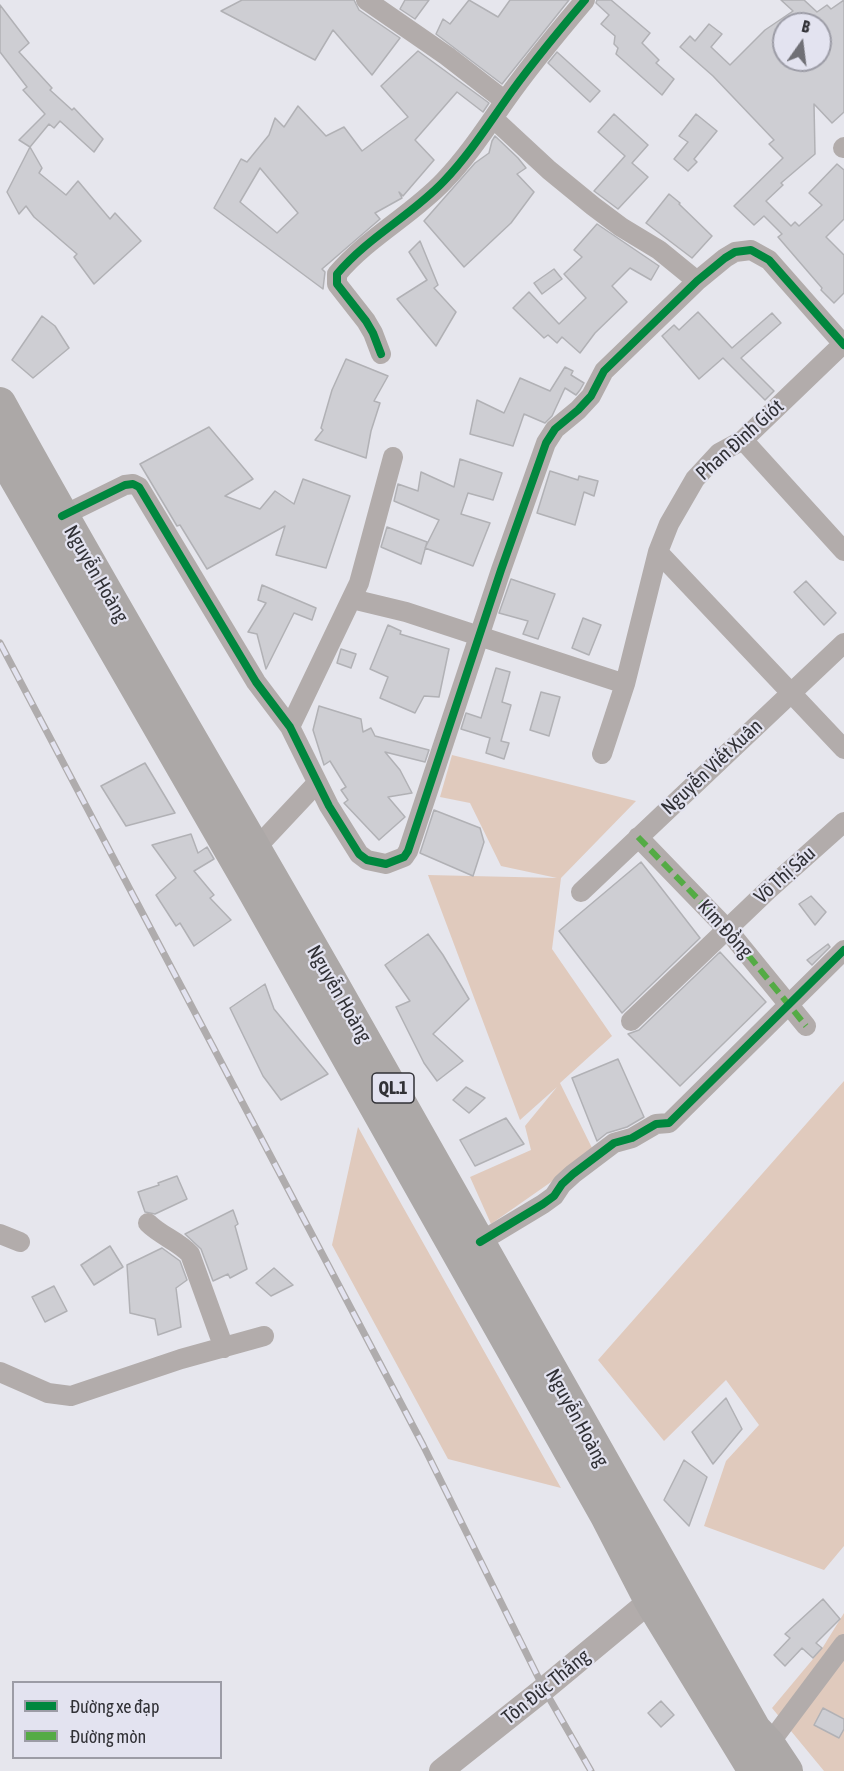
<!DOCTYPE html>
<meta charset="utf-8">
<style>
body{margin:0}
#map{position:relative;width:844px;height:1771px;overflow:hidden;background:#e6e6ed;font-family:"Asap Condensed",sans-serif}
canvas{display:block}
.legend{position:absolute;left:12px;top:1681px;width:210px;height:78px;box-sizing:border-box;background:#e3e3f0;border:2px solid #9c9ca6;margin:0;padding:8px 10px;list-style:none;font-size:18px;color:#313136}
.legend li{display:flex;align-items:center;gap:12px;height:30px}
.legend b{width:30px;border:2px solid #9c9ca6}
.north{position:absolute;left:772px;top:12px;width:60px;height:60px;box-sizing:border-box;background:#e3e3f0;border:2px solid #9c9ca6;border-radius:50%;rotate:14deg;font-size:16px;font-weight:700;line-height:24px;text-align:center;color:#313136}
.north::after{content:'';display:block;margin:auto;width:21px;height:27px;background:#707076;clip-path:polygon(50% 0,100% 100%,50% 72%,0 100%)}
</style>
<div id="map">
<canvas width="844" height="1771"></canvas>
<ul class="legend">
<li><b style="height:8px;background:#00873e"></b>Đường xe đạp</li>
<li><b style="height:8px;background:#54ab45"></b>Đường mòn</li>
</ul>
<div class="north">B</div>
</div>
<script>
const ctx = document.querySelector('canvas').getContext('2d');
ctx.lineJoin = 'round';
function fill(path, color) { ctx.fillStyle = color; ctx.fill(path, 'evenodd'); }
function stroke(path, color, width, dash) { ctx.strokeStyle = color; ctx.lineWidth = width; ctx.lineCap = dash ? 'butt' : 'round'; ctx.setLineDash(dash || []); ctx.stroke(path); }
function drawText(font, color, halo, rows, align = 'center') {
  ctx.font = font + ' "Asap Condensed",sans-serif'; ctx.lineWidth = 4.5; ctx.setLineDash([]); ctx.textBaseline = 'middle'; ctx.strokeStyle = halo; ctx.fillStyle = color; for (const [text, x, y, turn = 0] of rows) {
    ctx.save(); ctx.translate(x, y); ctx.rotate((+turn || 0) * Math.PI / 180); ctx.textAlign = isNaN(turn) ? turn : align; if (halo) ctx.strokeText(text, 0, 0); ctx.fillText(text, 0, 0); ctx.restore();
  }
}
const green = new Path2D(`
 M452,755L636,801L561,878L552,949L612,1036L560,1083L594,1152L491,1224L470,1177L531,1150L525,1126L557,1087L520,1120L428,875L557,878L501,866L470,803L440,797Z
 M844,1081V1546L824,1570L704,1526L726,1461L759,1425L726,1380L664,1441L598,1360Z
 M358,1127L561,1488L448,1459L332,1245Z
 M844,1613V1771H824L772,1708L823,1647Z`);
const building = new Path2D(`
 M242,0H354L359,10L400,38L372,75L333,30L315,60L221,11Z
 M405,0H429L415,19L400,9Z
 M469,0L498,17L510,0H569L502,84L436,34L443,19L450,24Z
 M597,0H611L650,33L642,43L659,60L656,63L674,79L662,95L616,54L618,48L614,44L615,36L601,24L609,15L596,3Z
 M781,0H804L817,12L827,5L831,9L844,0V112L832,123L814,104L815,154L781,183L783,185L766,201L791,226L795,222L799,226L822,205L809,193L837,164L844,170V219L826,237L844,255V293L834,303L821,290L822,288L778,237L782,234L764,216L754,225L734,206L783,158L769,144L774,140L713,76L680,47L690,36L695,41L709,24L722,34L711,47L730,65L765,30L793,11ZM784,24H820V60H784Z
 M0,5L29,43L19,52L52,88L50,90L72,110L74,108L103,139L94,152L60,121L54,128L49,124L30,147L19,140L45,114L23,90L27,87L0,52Z
 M418,51L489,103L483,112L457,92L415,140L434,160L403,196L399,192L402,198L375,213L380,219L322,269L325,272L323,289L214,208L241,159L247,162L269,135L275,118L284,127L298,106L326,136L344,127L362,151L408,117L381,86ZM260,168L298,213L277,233L240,202Z
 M557,52L600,91L590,102L548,63Z
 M614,114L648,145L632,163L648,177L618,209L594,191L625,156L598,132Z
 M696,114L717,131L694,159L697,162L688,171L674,159L688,142L679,136Z
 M495,136L518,158L526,168L517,174L534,192L511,223L464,267L424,221L475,163L489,153L492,141Z
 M30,147L42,168L39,173L66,195L78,181L110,219L115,213L141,241L94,284L74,257L77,254L34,217L26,206L19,214L7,192Z
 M669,194L680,203L679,204L712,236L692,258L646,223Z
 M597,224L659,266L651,280L630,268L612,286L627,302L595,333L580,353L562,337L557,343L548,335L544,338L513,308L529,292L559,324L586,298L564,274L582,257L574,250Z
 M420,241L438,285L434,288L456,312L436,346L397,299L427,280L409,252Z
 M554,269L562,279L542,294L534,283Z
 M698,312L732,348L772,313L781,323L741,358L774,391L765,400L723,358L699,379L662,336L674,325L679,330Z
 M42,316L55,326L69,348L33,378L12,360Z
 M346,359L388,376L374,401L380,403L371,431L366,458L315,440L323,430L321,428L332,390Z
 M565,367L573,371L571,375L584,383L580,390L576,395L565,388L552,416L545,423L524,414L513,446L470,434L477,400L504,413L520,378L550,391Z
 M209,427L253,479L225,496L260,509L275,491L294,504L303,479L350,496L326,568L276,555L285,526L207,569L180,525L177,526L140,464Z
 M460,459L502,473L493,500L468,493L461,514L490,523L473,566L425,548L439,520L394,501L398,484L418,491L421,472L454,487Z
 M550,471L578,480L579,476L598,481L594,496L584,492L575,525L537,513Z
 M387,527L427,542L421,564L381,547Z
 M511,579L555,594L538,639L523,634L528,621L499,613Z
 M806,581L836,613L824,625L794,592Z
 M262,585L316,608L312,620L294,613L266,669L257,634L248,632L266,603L258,600Z
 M583,618L601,625L589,655L572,648Z
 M388,625L401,631L400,634L449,649L439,697L424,696L415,713L380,698L388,677L370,669Z
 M341,649L356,654L351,668L337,663Z
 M496,668L510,672L502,702L511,705L501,741L509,743L504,759L486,753L490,738L461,729L466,713L481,718Z
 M541,692L560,697L549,736L530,730Z
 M319,706L361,719L363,732L371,728L375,736L429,750L425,762L385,752L400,770L412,793L388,797L405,817L379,840L344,803L348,800L341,790L346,787L330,761L324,765L313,730Z
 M145,763L175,813L126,826L101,786Z
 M434,810L480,828L484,842L473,876L420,853Z
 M191,834L198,853L207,847L214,859L194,871L214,895L210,898L231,920L194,946L180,923L176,926L156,895L176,878L152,845Z
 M641,862L700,938L622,1013L559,931Z
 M811,896L826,912L815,925L799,904Z
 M428,934L443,955L469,999L433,1034L463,1061L437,1081L424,1063L396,1007L410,1001L385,965Z
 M828,944L830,947L812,965L807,960Z
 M720,952L766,1002L680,1086L628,1034L639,1030Z
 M265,984L274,1009L328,1074L281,1100L263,1076L230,1008Z
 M618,1059L644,1117L627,1127L607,1133L597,1141L572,1078Z
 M466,1087L485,1098L469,1113L453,1100Z
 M506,1118L524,1144L475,1166L460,1140Z
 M177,1176L187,1199L155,1214L145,1212L138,1192L159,1185L158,1183Z
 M233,1210L238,1224L235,1226L247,1269L230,1278L228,1274L213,1281L201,1249L185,1234Z
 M110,1246L123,1267L94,1285L81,1265Z
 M162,1248L180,1261L187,1280L176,1288L181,1327L158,1335L155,1319L130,1313L127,1265Z
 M274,1268L293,1285L271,1296L256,1283Z
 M54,1286L67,1311L45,1322L32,1297Z
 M726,1398L742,1429L713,1464L692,1432Z
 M684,1460L707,1477L689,1526L664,1500Z
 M823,1599L840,1619L816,1643L822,1648L813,1658L802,1648L785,1666L774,1655L790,1638L785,1634Z
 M661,1701L674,1715L661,1727L648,1713Z
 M823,1708L844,1719V1729L839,1738L814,1725Z`);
const minor = new Path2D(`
 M366,0L447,56L505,101
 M494,119L549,170L593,206L621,227L659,250L697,281
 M843,148L844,147
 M381,354L373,333L366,321L337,284V274C368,237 412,215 444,181C468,156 486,128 505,101C530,65 557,33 585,0
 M743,440L844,551
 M62,516L125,485L133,484L139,487L256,682L290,727L329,806L359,854L367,860L386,864L404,857L408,851L501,570L546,443L555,429L578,410L591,396L604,371L697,281L725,258L735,252L751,250L769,260L844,345
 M658,552L844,749
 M352,599L406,612L625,684
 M290,727L359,583L393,457
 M602,754L625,684L658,552L669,524L695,479L719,453L743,440L844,343
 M638,837L727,929L806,1026
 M256,848L317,783
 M581,892L844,643
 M631,1021L768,890L844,822
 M148,1223C161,1236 178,1241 190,1254L224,1348
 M0,1234L20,1242
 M480,1242L543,1204L554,1196L562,1184L573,1174L614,1143L632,1138L656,1124L669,1123L844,950
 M0,1372L48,1393L71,1396L181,1359L264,1336
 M769,1744L844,1644`);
const tertiary = new Path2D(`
 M441,1771L544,1689L650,1601`);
const trunk = new Path2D(`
 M0,403C106,596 219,784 328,975C472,1226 611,1479 755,1729L769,1744L787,1771
 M0,452L254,892L606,1516L650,1601L754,1771`);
const rail = new Path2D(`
 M0,643L423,1445L544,1689L591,1771`);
const quiet = new Path2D(`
 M638,837L727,929L806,1026`);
const cycleway = new Path2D(`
 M381,354L373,333L366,321L337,284V274C368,237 412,215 444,181C468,156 486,128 505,101C530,65 557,33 585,0
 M62,516L125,485L133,484L139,487L256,682L290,727L329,806L359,854L367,860L386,864L404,857L408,851L501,570L546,443L555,429L578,410L591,396L604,371L697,281L725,258L735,252L751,250L769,260L844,345
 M480,1242L543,1204L554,1196L562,1184L573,1174L614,1143L632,1138L656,1124L669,1123L844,950`);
const shields = [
 [393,1088,42]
];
const shieldNames = [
 ["QL.1",393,1088]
];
const streetNames = [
 ["Phan Đình Giót",740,440,-42],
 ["Nguyễn Hoàng",96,574,60],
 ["Nguyễn Viết Xuân",712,767,-43],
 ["Võ Thị Sáu",785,875,-42],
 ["Kim Đồng",725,929,48],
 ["Nguyễn Hoàng",339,994,60],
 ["Nguyễn Hoàng",577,1418,61],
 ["Tôn Đức Thắng",546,1687,-39]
];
fill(green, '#e0cabd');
fill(building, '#ceced3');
stroke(building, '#b1b1b5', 1.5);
stroke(minor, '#b2acab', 20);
stroke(tertiary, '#b2acab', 24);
stroke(trunk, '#aca8a7', 32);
stroke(rail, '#afacad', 7);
stroke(rail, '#e3e3f0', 4.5, [14]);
stroke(quiet, '#54ab45', 6, [12, 6]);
stroke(cycleway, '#00873e', 8);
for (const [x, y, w] of shields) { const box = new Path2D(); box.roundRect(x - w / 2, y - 15, w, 30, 4.5); ctx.fillStyle = '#e3e3f0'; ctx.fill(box); stroke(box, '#313136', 1.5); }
drawText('bold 18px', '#313136', null, shieldNames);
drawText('20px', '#313136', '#e3e3f0', streetNames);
</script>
